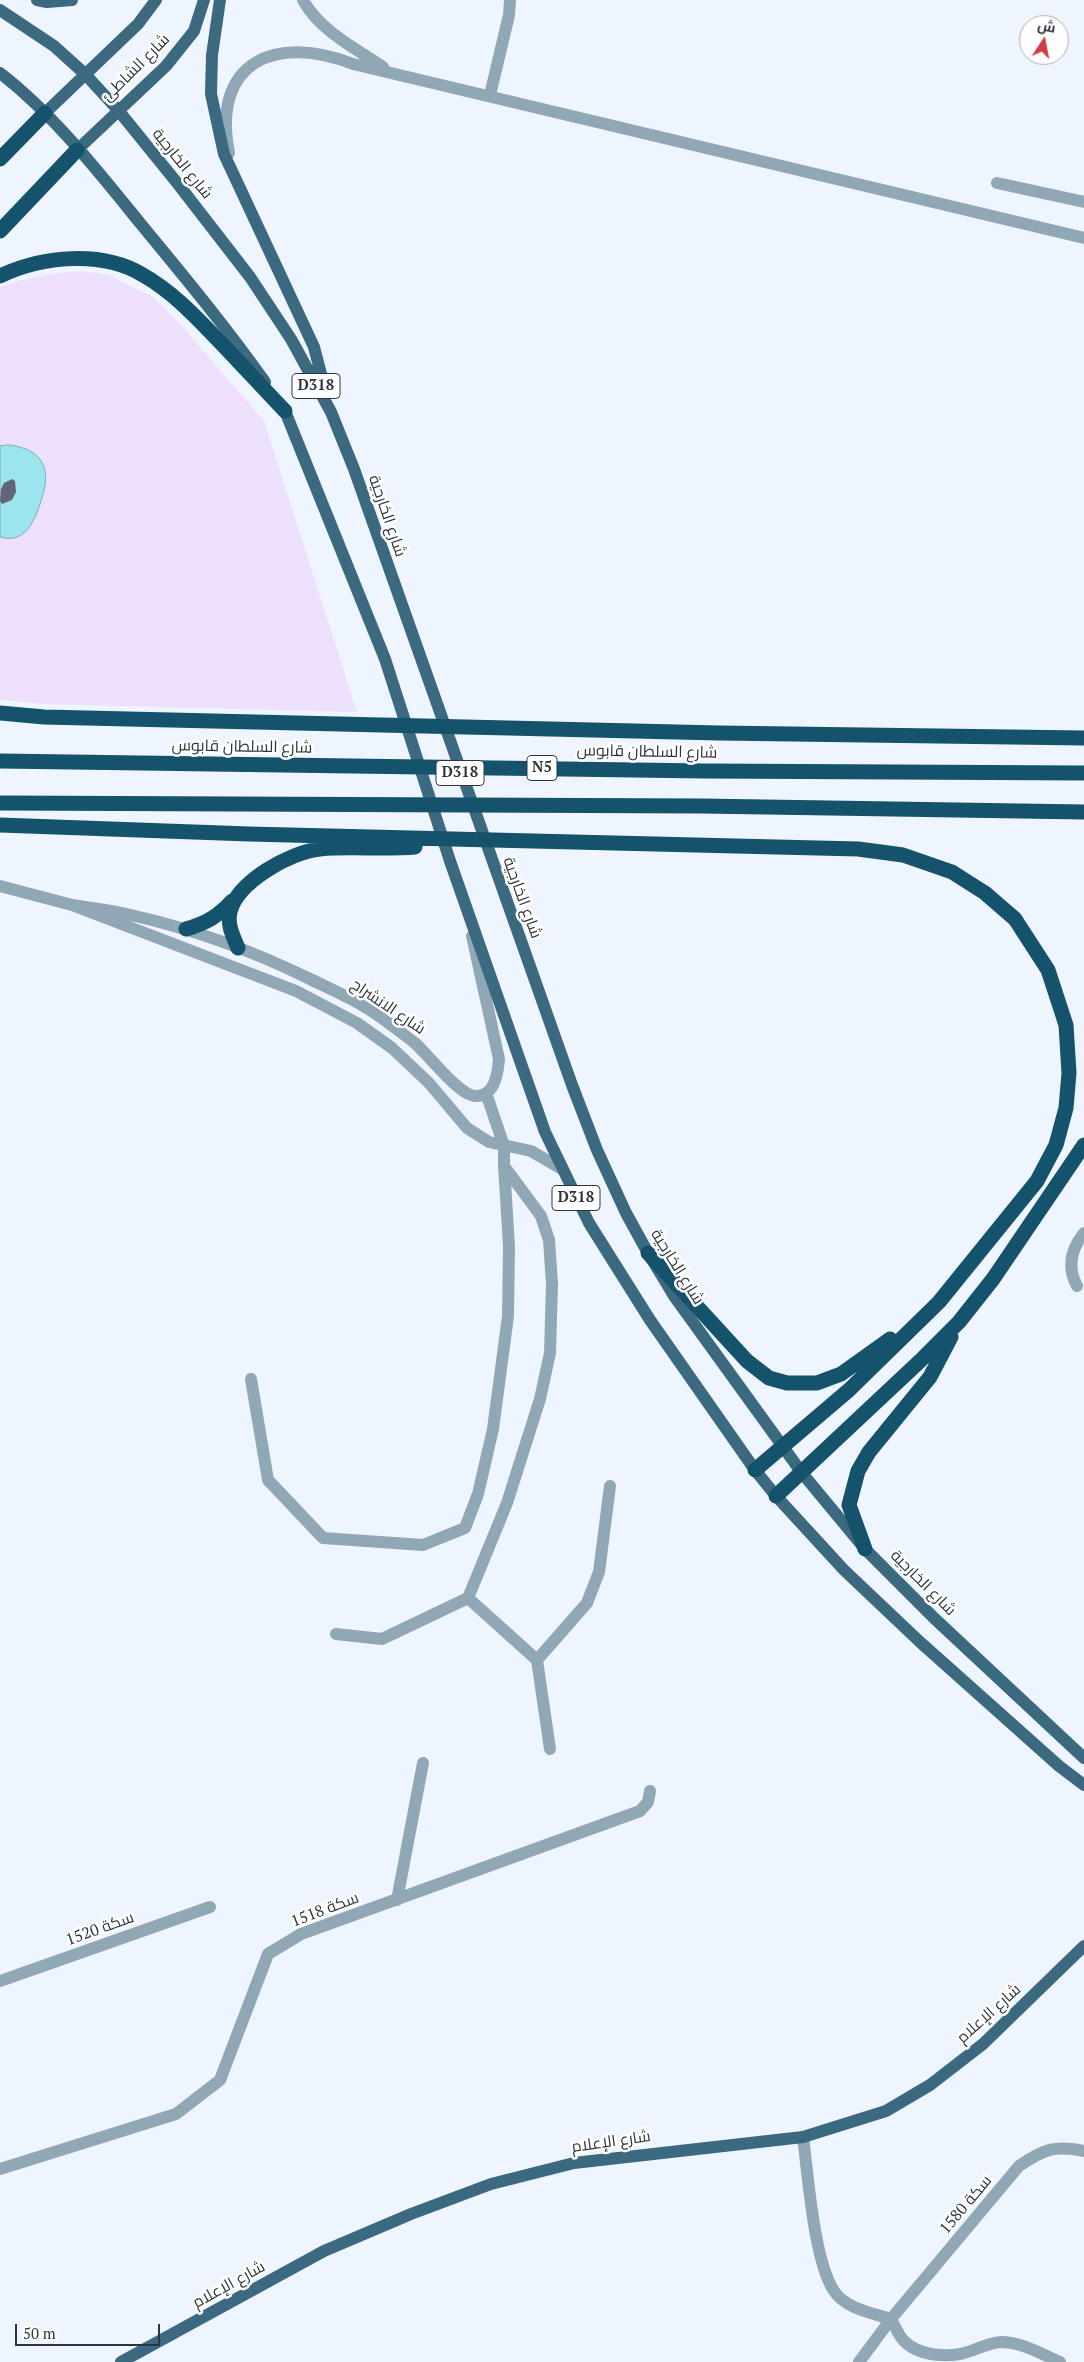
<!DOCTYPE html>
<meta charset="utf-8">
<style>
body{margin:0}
#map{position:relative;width:1084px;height:2362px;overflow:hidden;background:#eff5ff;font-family:"PT Serif",Cairo,serif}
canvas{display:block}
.north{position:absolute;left:1019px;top:15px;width:50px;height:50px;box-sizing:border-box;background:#fff;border:1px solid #abaeb1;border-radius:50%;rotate:11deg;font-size:14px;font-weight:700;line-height:20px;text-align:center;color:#2e343d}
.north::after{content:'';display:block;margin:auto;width:18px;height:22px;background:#cd3d44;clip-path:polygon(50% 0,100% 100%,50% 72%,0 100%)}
.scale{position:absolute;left:15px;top:2324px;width:145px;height:22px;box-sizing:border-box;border:2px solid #2e343d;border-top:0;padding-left:6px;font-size:15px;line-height:18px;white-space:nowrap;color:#2e343d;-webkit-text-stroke:4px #fff;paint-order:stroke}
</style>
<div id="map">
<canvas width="1084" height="2362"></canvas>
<div class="north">ش</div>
<div class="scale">50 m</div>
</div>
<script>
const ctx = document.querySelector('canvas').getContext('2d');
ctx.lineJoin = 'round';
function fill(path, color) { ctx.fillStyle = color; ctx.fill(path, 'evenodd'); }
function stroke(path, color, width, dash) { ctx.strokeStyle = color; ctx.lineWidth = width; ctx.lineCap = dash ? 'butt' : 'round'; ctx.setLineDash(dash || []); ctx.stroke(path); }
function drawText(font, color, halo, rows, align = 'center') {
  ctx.font = font + ' "PT Serif",Cairo,serif'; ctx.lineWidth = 5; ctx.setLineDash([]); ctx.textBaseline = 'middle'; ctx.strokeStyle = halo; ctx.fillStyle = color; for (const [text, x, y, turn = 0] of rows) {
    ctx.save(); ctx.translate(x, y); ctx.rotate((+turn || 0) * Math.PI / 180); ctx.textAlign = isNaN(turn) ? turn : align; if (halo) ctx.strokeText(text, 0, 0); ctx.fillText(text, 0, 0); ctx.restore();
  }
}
const green = new Path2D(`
 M82,271L109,275L153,297L182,326L264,421L357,712L45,704L0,700V287C27,277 53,273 82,271Z`);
const water = new Path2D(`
 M9,445C44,449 52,470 41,501C35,520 25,545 0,537V446Z`);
const building = new Path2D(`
 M12,479L15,481L16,492L12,500L2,504L0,501L1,489L4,483Z`);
const minor = new Path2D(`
 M303,0C320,31 355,48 383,67
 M490,95L509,15L510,0
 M229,153C211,61 276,34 353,64L1084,238
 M997,183L1084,202
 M0,886L72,905L296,991L357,1023L392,1048L429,1083L467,1128L489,1142L531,1151L562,1169
 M72,905C91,908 112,910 131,915C193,929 253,951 310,979C335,991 360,1002 383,1019C394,1027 405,1035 416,1044C429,1056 459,1095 475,1096C495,1097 498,1073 499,1059L472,936
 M1077,1286C1067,1267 1071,1249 1084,1233
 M251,1379L268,1480L323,1538L423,1545L465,1528L478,1494L493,1429L508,1316L509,1246L504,1166
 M468,1598L537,1660L550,1749
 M336,1634L382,1639L468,1598L507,1503L540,1399L550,1353L552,1284L549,1240L541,1216L504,1166V1146L486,1093
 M537,1660L587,1603L599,1572L610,1486
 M397,1900L423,1763
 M0,1981L210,1907
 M803,2137C808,2175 814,2261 834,2291C846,2309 872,2313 891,2319C895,2326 899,2337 905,2342C919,2355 942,2357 960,2354C975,2351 986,2343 1001,2342C1022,2342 1041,2354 1060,2362
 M0,2169L176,2114L220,2080L268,1954L301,1934L640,1811L648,1802L650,1791
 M859,2362L891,2319L1019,2166C1044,2149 1054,2145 1084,2151`);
const major = new Path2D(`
 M37,0L47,2L72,0
 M220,0L212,55L211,94L224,154L314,347L326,393
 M0,10L54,46L85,74L118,110L178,184L250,277L291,339L331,412L354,469L572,1085L597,1150L626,1213L648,1253L674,1296L802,1473L865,1549L934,1618L1084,1758
 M0,73C53,114 98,171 140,223C183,275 226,327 265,382
 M45,113L138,24L156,0
 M77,150L166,66L194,31L204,0
 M280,404L285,411L385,659L450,861L545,1132L589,1223L650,1320L755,1470L776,1496L844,1570L920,1642L1059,1766L1084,1785
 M121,2362L324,2251L411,2214L491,2184L574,2163L803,2137L886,2111L930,2085L983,2044L1084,1946`);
const highway = new Path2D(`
 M0,159L45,113
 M0,231L77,150
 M0,276C42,256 102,250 143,275C173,292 196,317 220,342C242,365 263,388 285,411
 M0,713L44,717L719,733L1084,738
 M0,761L705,771L1084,773
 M0,803L702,806L1084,812
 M0,825L249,834L858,849L903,855L952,872L985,893L1015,919L1048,970L1066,1025L1069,1073L1066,1108L1056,1145L1037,1181L939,1302L849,1390L755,1470
 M186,929C207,923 218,916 232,901
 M238,948C233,936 227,925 230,912C237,882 290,852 320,849C351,846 384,850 415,847
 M648,1253L747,1361L769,1378L787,1383H817L841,1374L890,1339
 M776,1496L920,1361L959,1322L993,1279L1084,1145
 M865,1549L849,1505L858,1471L869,1452L930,1377L951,1337`);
const shields = [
 [316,386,48],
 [542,768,30],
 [460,773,48],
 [576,1198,48]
];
const shieldNames = [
 ["D318",316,386],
 ["N5",542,768],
 ["D318",460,773],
 ["D318",576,1198]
];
const streetNames = [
 ["شارع الشاطئ",136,68,-45],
 ["شارع الخارجية",182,164,51],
 ["شارع الخارجية",387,516,71],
 ["شارع السلطان قابوس",242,747,1],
 ["شارع السلطان قابوس",647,752,1],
 ["شارع الخارجية",522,898,70],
 ["شارع الانشراح",388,1007,34],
 ["شارع الخارجية",677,1267,58],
 ["شارع الخارجية",923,1583,45],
 ["سكة 1518",325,1910,-21],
 ["سكة 1520",100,1929,-20],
 ["شارع الإعلام",989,2014,-42],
 ["شارع الإعلام",611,2142,-8],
 ["سكة 1580",966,2205,-50],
 ["شارع الإعلام",229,2285,-29]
];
fill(green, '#ede0fd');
fill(water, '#9ce5ee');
stroke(water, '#7bb0b9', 1);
fill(building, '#63657c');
stroke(minor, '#90a8b5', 12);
stroke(major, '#3b697f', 12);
stroke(highway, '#15526b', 15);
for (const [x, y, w] of shields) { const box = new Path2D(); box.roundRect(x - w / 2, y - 12.5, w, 25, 4); ctx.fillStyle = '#fff'; ctx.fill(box); stroke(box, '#2e343d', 1); }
drawText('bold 15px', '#2e343d', null, shieldNames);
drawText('16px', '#2e343d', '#fff', streetNames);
</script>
